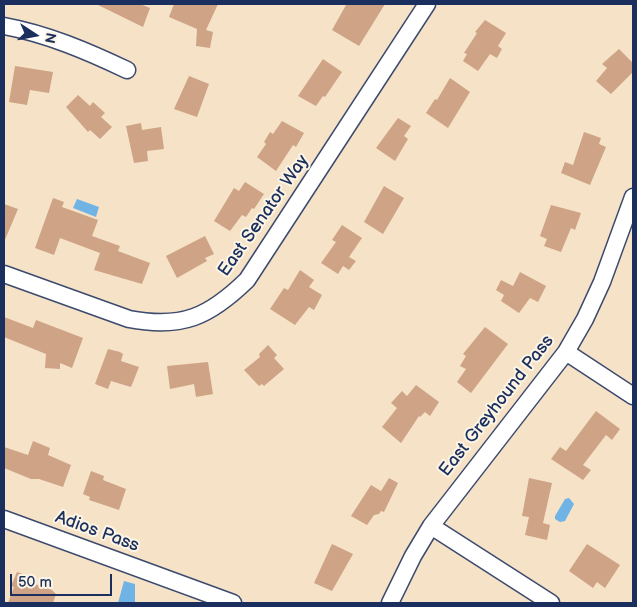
<!DOCTYPE html>
<style>
body{margin:0}
#map{position:relative;width:637px;height:607px;overflow:hidden;background:#f6e2c7;font-family:"Balsamiq Sans",sans-serif}
canvas{display:block}
.frame{position:absolute;inset:0;border:5px solid #1b2f5e;pointer-events:none}
.north{position:absolute;left:10px;top:10px;width:50px;height:50px;-webkit-text-stroke:4px #fcf5e5;paint-order:stroke;rotate:101deg;font-size:14px;font-weight:700;line-height:20px;text-align:center;color:#1b2f5e}
.north::after{content:'';display:block;margin:auto;width:18px;height:22px;background:#1b2f5e;clip-path:polygon(50% 0,100% 100%,50% 72%,0 100%)}
.scale{position:absolute;left:10px;top:574px;width:102px;height:22px;box-sizing:border-box;border:2px solid #1b2f5e;border-top:0;padding-left:6px;font-size:15px;line-height:18px;white-space:nowrap;color:#1b2f5e;-webkit-text-stroke:4px #fcf5e5;paint-order:stroke}
</style>
<div id="map">
<canvas width="637" height="607"></canvas>
<div class="frame"></div>
<div class="north">N</div>
<div class="scale">50 m</div>
</div>
<script>
const ctx = document.querySelector('canvas').getContext('2d');
ctx.lineJoin = 'round';
function fill(path, color) { ctx.fillStyle = color; ctx.fill(path, 'evenodd'); }
function stroke(path, color, width, dash) { ctx.strokeStyle = color; ctx.lineWidth = width; ctx.lineCap = dash ? 'butt' : 'round'; ctx.setLineDash(dash || []); ctx.stroke(path); }
function drawText(font, color, halo, rows, align = 'center') {
  ctx.font = font + ' "Balsamiq Sans",sans-serif'; ctx.lineWidth = 4; ctx.setLineDash([]); ctx.textBaseline = 'middle'; ctx.strokeStyle = halo; ctx.fillStyle = color; for (const [text, x, y, turn = 0] of rows) {
    ctx.save(); ctx.translate(x, y); ctx.rotate((+turn || 0) * Math.PI / 180); ctx.textAlign = isNaN(turn) ? turn : align; if (halo) ctx.strokeText(text, 0, 0); ctx.fillText(text, 0, 0); ctx.restore();
  }
}
const water = new Path2D(`
 M77,199L99,207L96,217L73,208Z
 M569,498L574,504L565,521L560,522L555,519V516L565,499Z
 M124,581L135,584V603H118Z`);
const building = new Path2D(`
 M96,4H140L150,8L143,27Z
 M174,4H218L206,30L213,32L210,48L196,46L197,29L169,17Z
 M358,4H385L359,46L332,30L346,5Z
 M485,20L506,33L498,46L502,49L497,58L490,54L478,71L463,61L467,54L464,53L477,33L475,32Z
 M619,49L633,63V72L611,94L596,81L607,68L602,64Z
 M323,59L342,72L325,97L323,96L316,106L298,96Z
 M15,66L53,72L49,93L30,90L27,105L9,102Z
 M189,76L209,84L197,117L174,109Z
 M450,78L470,92L448,128L426,113L435,99L437,100Z
 M78,95L90,106L93,102L105,113L101,117L112,127L100,139L90,130L88,132L66,107Z
 M398,118L411,126L404,136L408,139L395,161L376,148Z
 M282,121L304,133L296,147L293,145L276,171L257,157L266,144L264,142L270,132L273,134Z
 M141,123L142,130L161,127L164,149L147,151L148,161L134,163L126,126Z
 M584,132L601,138L599,144L606,147L590,185L561,173L565,162L573,165Z
 M245,182L264,194L254,209L252,208L246,217L242,215L230,231L214,221L234,188L239,191Z
 M384,186L404,198L383,234L364,222Z
 M53,198L64,202L62,207L98,220L92,236L120,246L118,251L150,263L142,284L94,270L100,253L60,238L54,255L35,248Z
 M4,204L18,209L4,242Z
 M551,205L581,213L575,230L571,228L561,252L544,246L547,239L540,236Z
 M342,225L362,238L349,257L356,261L349,270L343,266L338,274L321,263L336,242L332,240Z
 M205,236L214,254L205,258L207,261L177,278L166,256Z
 M300,270L314,280L309,287L322,295L314,310L309,307L295,325L270,309L284,288L288,290Z
 M520,272L546,286L538,302L530,298L519,313L501,301L504,295L496,290L501,280L513,286Z
 M4,317L33,328L36,320L83,338L72,368L60,363V369L45,368L46,354L4,337Z
 M485,327L508,344L471,393L457,382L466,369L460,366L466,356L463,354Z
 M268,345L277,355L274,358L284,369L264,386L262,384L259,386L244,370L260,357L259,354Z
 M108,349L120,352L123,354L121,361L139,367L131,387L111,381L108,389L95,384Z
 M208,362L213,394L196,397L194,384L170,389L167,366Z
 M416,385L439,402L430,416L425,412L420,417L419,416L401,443L382,427L397,408L391,403L402,391L407,396Z
 M596,411L620,429L612,440L606,435L583,465L591,470L583,480L551,459L560,447L566,451Z
 M33,441L50,448L48,455L71,465L63,487L39,479H31L4,468V447L28,455Z
 M91,471L104,476L103,480L126,489L119,510L89,500L90,497L83,494Z
 M389,478L398,483L384,512L381,511L379,514L374,515L367,525L351,516L371,485L381,491Z
 M529,478L552,483L543,523L550,525L547,540L525,535L529,517L522,516Z
 M332,544L353,554L332,591L314,583Z
 M587,544L620,565L605,588L597,582L593,588L569,571Z
 M17,572L32,577L29,582L52,590L56,594L53,603H8L14,587L11,586Z`);
const minor = new Path2D(`
 M4,26C47,34 87,51 127,70
 M4,274L129,319C182,329 209,317 247,280L427,4
 M566,352L633,396
 M4,519L233,603
 M431,526L551,603
 M390,603L413,556L431,526L566,352L585,319L602,282L633,197`);
const streetNames = [
 ["East Senator Way",264,216,-55],
 ["East Greyhound Pass",497,406,-52],
 ["Adios Pass",97,532,20]
];
fill(water, '#70b4e6');
fill(building, '#cea386');
stroke(minor, '#3c4a6e', 19);
stroke(minor, '#fff', 16);
drawText('18px', '#1b2f5e', '#fcf5e5', streetNames);
</script>
